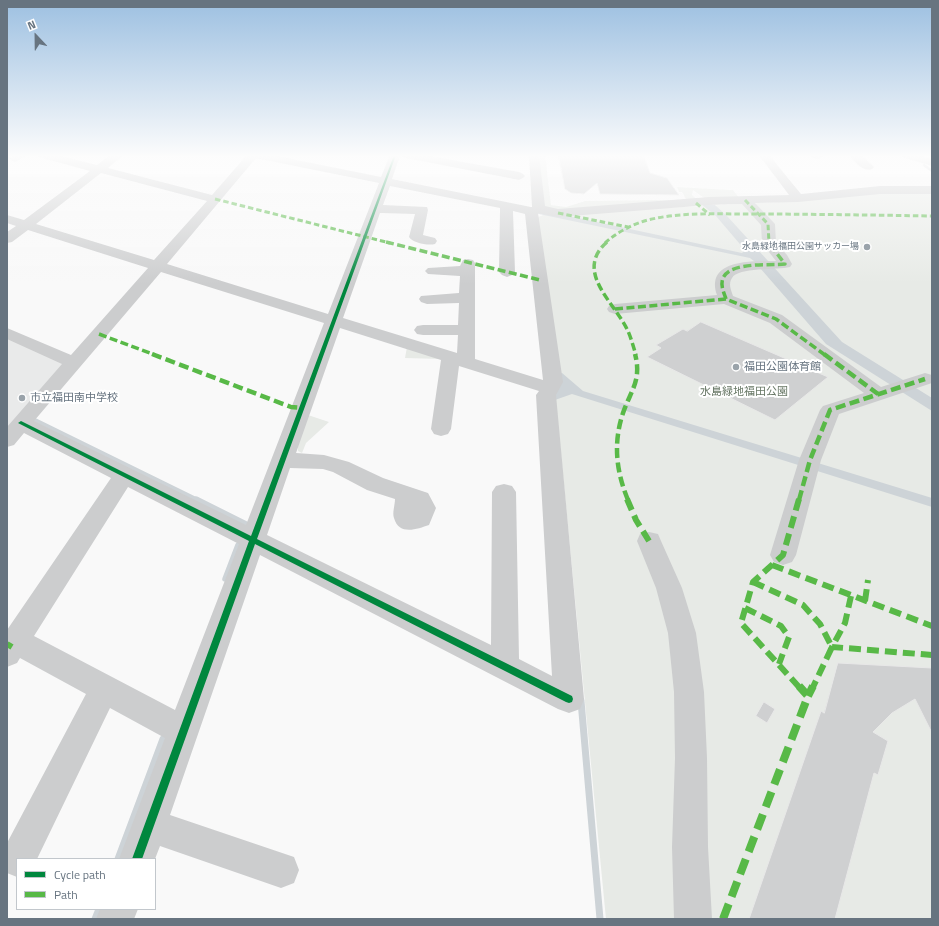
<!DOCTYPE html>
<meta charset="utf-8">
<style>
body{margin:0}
#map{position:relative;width:939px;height:926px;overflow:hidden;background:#f9f9f9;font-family:"Titillium Web",sans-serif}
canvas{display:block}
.frame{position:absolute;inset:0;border:8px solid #677480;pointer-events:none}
.legend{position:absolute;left:16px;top:858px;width:140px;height:52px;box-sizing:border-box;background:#fff;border:1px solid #c2c7cc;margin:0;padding:5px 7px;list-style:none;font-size:12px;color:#677480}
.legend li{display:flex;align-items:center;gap:8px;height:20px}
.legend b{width:20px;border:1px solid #c2c7cc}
.north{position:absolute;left:16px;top:16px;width:40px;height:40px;-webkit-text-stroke:3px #fff;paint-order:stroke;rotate:338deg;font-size:11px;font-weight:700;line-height:16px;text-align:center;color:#677480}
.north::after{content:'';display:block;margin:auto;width:14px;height:18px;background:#677480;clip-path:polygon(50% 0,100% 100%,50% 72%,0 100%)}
</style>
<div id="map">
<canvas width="939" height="926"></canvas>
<div class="frame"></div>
<ul class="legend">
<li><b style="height:5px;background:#00873e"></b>Cycle path</li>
<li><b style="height:5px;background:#58b947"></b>Path</li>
</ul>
<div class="north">N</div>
</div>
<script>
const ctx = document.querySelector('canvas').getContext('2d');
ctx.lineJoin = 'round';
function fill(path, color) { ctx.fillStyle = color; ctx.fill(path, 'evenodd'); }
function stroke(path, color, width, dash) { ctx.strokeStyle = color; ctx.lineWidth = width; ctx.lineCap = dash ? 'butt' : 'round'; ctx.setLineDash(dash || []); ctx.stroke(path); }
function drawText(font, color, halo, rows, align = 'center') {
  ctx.font = font + ' "Titillium Web","Noto Sans JP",sans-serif'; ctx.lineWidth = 4; ctx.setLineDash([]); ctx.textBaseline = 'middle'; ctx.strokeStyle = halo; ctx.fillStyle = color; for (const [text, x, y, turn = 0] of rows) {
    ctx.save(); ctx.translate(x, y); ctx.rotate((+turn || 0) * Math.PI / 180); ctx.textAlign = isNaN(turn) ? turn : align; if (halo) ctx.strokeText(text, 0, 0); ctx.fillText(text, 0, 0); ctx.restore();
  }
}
const built = new Path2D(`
 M7,338L66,365L7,431Z`);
const green = new Path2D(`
 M537,155H545L551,205L566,207L585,201L657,200L687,201L682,192H679L677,187L730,190H733L740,199L708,201L693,190L692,195L700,202L564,211L542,206Z
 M883,193H932V919H606L538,217L546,214L798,201Z
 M407,347L442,359L405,358Z
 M308,415L329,422L306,443L302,453L298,451V443Z`);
const water = new Path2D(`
 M701,204L715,205L727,216L842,342L932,398V411L826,344L754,261L750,258L534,213L541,210L742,253L745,250L716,216Z
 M554,373H562L583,391L932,498V507L572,394L552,401Z`);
const streamFar3 = new Path2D(`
 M924,165L932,171`);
const streamFar2 = new Path2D(`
 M33,419L198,500`);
const streamFar1 = new Path2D(`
 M196,499L248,525
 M225,579L238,545`);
const stream = new Path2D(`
 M581,701L600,919
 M118,859L163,739
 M95,919L99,909`);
const building = new Path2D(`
 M559,155H643L650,173L667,178L679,195L600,194L597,183L584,194L571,193L565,189Z
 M701,322L828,377L775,420L647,357L661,348L656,345L683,329L687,331Z
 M838,663L932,668V733L915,699L892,713L873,732L888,741L878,775L874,773L835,919H749L821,711L824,713Z
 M764,702L775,709L767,723L756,716Z`);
const minor = new Path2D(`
 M15,155H27L15,162L9,159Z
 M38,155H55L97,165L111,155H123L108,168L212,195L247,155H271L381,177L390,155H400L392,179L531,207H532L529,155H539L545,206L558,209L709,197L789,195L759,155H769L801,194L880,186H932V194H880L798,202L755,203L775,224L776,243L787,255L792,264L790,267C777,270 738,267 732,278C728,284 731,290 733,296L782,315L881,387L925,373L932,375V383L839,414L821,460L796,555L792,562L783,565L774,562L770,555L799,460L820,410L823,406L864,393L770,323L724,304L615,314L609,312L607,309L609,306L615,304L717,295C705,259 753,261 776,261L762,243L761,225L742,204L709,205L558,217L538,213L563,382L556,395L584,699L580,709L569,713L558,709L260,555L170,815L294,857L299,870L294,883L281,888L160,846L155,859H119L165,738L110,708L37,859H17V877L7,873V843L86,694L20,658L17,663L7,667V630L111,478L24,433L14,445L7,447V427L62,364L7,339V328L71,355L148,268L28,230L12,242L7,243V232L16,226L7,223V215L24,220L90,171L39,157ZM256,158L379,183L328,314L167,264ZM101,173L207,201L154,260L36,224ZM390,186L500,208L499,272L502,275L507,277L512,275L515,272L513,211L525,214L543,380L475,359V263L473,260L468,259L463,260L460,266L428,268L425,271L428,274L460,276L459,293L421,296L419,299L421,302L427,304L459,303L458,325H423L417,326L414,330L417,334L423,335H458L457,353L343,318L380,213L415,214L409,237C413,243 428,246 435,244L437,241L435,238L423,235L428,210L427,207L383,205ZM161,272L324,323L246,525L34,421ZM340,328L441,360L431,429L434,434L441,436L448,434L451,429L459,366L539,391L536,395L552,676L519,659L516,492L512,486L504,484L496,486L492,492L491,645L267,535L290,468L323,469L333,472L367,490L395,499C395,505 392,513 394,518C399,536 417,529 429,525L436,508L428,493L383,478L349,462L324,455L296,453ZM128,487L239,544L175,710L34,636Z
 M402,155H423L519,172L523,174L525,176L523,178L519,180L407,158L403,157Z
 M811,155H823V156L818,159L812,157Z
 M850,155H861L874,167L872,169C863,172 854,162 850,155Z
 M902,155H917L932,159V166L903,157Z
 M649,532L658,534L661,541L682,588L696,633L704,692L707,758L708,847L712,919H674L672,847L675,758L674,692L668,633L656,588L637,541L640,534Z
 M100,909H138L134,919H96Z`);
const quietFar4 = new Path2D(`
 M215,199L390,243
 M745,200L768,224L769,243
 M696,203L710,215
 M558,213L628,227
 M605,243C617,232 633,224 648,220C680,212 713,214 746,214C808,214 870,215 932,216`);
const quietFar3 = new Path2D(`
 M386,242L540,280
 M607,242C574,271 613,301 627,329C631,337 633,346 636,355
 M726,299C724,293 720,285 723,278C731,261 770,266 785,264L768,242
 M615,309L726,299L776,319L825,355
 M99,334L155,355`);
const quietFar2 = new Path2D(`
 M152,354L291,407L302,408
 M824,354L878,394
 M628,500C616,471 613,443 623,413C631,390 642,380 635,354
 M799,500L810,460L830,410L925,379`);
const quietFar1 = new Path2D(`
 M627,499L636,520L649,541
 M799,499L783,555L753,582L741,623L799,687
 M772,565L932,626
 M753,582L803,605L820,624L832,647L813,687
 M851,596L845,623L832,647L932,655
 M865,601L868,580
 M745,608L781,626L789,637L779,664
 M7,644L12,647`);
const quiet = new Path2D(`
 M808,696L813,686
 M723,919L808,696L799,686`);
const cycleway = new Path2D(`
 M394,155H396L257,539L572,696L573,699L572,702L569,703L566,702L255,544L142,859H132L249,541L18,423L21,421L251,536Z`);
const markers = [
 [867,247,4,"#9aa3aa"],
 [736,367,4,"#9aa3aa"],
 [22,398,4,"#9aa3aa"]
];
const farPoinames = [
 ["水島緑地福田公園サッカー場",859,247]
];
const poiNames = [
 ["福田公園体育館",744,367],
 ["市立福田南中学校",30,398]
];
const parkNames = [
 ["水島緑地福田公園",744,392]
];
fill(built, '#e9eaea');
fill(green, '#e7eae6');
fill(water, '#cdd3d7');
stroke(streamFar3, '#cdd3d7', 2.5);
stroke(streamFar2, '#cdd3d7', 4);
stroke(streamFar1, '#cdd3d7', 5.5);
stroke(stream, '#cdd3d7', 7);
fill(building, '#cfd0d1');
stroke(building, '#e8e8e8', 1);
fill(minor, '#cccdce');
stroke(quietFar4, '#58b947', 3, [5.5, 3]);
stroke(quietFar3, '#58b947', 3.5, [8, 3.5]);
stroke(quietFar2, '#58b947', 4.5, [10, 4.5]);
stroke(quietFar1, '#58b947', 6, [12, 6]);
stroke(quiet, '#58b947', 8, [16, 8]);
fill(cycleway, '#00873e');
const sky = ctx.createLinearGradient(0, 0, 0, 284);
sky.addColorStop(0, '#9dc0e1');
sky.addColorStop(0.55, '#fcfcfc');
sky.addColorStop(1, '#fcfcfc00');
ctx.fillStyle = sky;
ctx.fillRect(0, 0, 939, 284);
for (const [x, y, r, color] of markers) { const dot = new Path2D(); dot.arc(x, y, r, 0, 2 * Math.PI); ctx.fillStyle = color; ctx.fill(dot); stroke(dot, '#fff', 1.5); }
drawText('9px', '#677480', '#fff', farPoinames, 'right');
drawText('11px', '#677480', '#fff', poiNames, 'left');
drawText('11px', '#687866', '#fff', parkNames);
</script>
